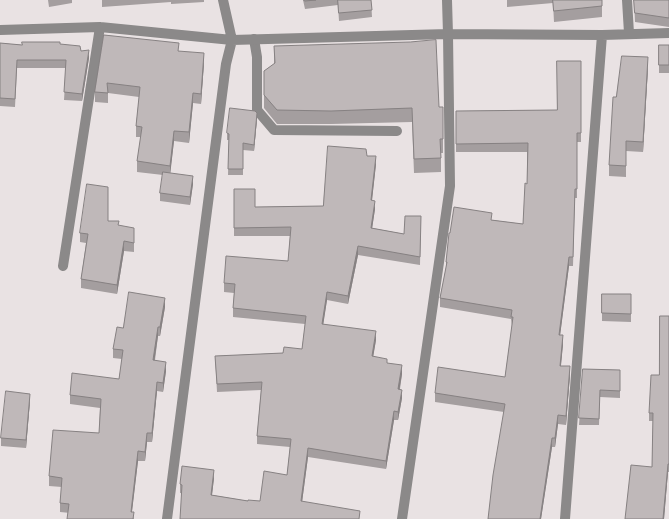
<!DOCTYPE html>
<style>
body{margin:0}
canvas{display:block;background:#e9e2e3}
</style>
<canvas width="669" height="519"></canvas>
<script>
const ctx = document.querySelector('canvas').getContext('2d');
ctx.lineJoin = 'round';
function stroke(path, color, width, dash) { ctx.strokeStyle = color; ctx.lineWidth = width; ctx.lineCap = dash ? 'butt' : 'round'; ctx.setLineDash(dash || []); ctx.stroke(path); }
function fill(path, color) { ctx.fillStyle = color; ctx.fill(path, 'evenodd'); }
const lane = new Path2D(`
 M254,39L257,57V110L274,130L397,131`);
const street = new Path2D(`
 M627,0L629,33
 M0,30L100,27L232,40L448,34L602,35L669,33
 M63,266L100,27
 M167,519L226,64L232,40L223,0
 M402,519L450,186L448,34L447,0
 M565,519L602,35`);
const wall = new Path2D(`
 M48,0H72V3L49,7Z
 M102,0H204V2L171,4V2L102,7Z
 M303,0H371L372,17L339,21L338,5L305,9Z
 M507,0H602V17L554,22L553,3L507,7Z
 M634,0H669V27L635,22Z
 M104,35L179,51L204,63L201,104L193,103L189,143L174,141L170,173L193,184L190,205L160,201V193L163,175L137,172V161L141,137H136V126L139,97L108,93V103L95,102V92Z
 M0,43L22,45L60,44L81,51L89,58L82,101L64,100L66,68H17L15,107L0,106Z
 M659,45H669V73H659Z
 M274,46L439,107H443V153H441V172L414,173L412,122L331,124H277L264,108V71L274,64Z
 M581,61V142H577V198H575L573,266H569L560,335L563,344L561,366L570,375L566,425L558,424L555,447H552L541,519H488L504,412L435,402V393L505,377L512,326L511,319L440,307V298L446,268V262L450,233L492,220L523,224L527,184V152H456V111L557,110Z
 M648,68L643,152L626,151V177L609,176V165L616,97Z
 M257,119L254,151L243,150V175H228L229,140H227V133Z
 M367,156L376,164L372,200L375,209L372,228L404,234L421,216L420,265L358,255L348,304L327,300L323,324L376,340L373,356L387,363L402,374L400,389L402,398L398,420H394L386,469L308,457L302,502L360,519L180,493V484L214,478L212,495L248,501H260L287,475L290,447L257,444V436L261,390L217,392L215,356L283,353L302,349L305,324L233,317V308L234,293L224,292V283L288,261L290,236H234V189L255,207L323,206Z
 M108,221L119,226L134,237V252L124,251L117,294L81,288V279L86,243L80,242V233Z
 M602,294H631V322L602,321Z
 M165,307L160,336H158L155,360L166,371L163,392L157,391L152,442H147L145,461H138L132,512L134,519L60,512V503L62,487L49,486V476L99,433L100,408L70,404V395L119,379L122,359L113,358V349L123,328Z
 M669,316V472H668L664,519H625L652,467L653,421H649V413L659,375Z
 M583,369L620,370V398L600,397L599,425H579Z
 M30,401L26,448L1,446V438Z`);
const shadedWall = new Path2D(`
 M89,50V58L82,101V94Z
 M204,53V63L201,104V94Z
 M648,57V68L643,152V142Z
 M193,93V103L189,143V132Z
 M257,113V119L254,151V145Z
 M174,131V141L170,176V166Z
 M376,156V164L371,209V200Z
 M193,176V184L190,205V197Z
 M375,201V209L371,236V228Z
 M124,241V251L117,294V285Z
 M358,246V255L348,304V296Z
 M569,257V266L559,344V335Z
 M327,292V300L322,333V324Z
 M165,298V307L160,336V327Z
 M158,327V336L153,370V360Z
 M376,331V340L372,364V356Z
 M563,335V344L560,374V366Z
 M166,362V371L163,392V383Z
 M402,365V374L398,398V389Z
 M570,366V375L566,425V416Z
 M157,382V391L152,442V433Z
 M402,390V398L398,420V412Z
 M30,394V401L26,448V440Z
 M394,411V420L386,469V461Z
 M558,415V424L555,447V438Z
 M147,433V442L145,461V452Z
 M552,438V447L541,519H540Z
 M308,448V457L301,510V501Z
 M138,451V461L131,519V512Z
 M668,464V472L664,519H663Z
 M214,470V478L211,503V495Z`);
const building = new Path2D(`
 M304,0H316L305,1Z
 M338,0H371L372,10L339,13Z
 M553,0H602V6L554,11Z
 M634,0H669V18L635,13Z
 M104,35L179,43L178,51L204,53L201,94L193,93L189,132L174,131L170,166L137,161L142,127L136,126L140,87L107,83L108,93L95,92Z
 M436,40L439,107H443V139H440L441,158L414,159L412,108L331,111L277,110L264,95V71L275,63L274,46L410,42Z
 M22,42H60V44L80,46L81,51L89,50L82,94L64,92L66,60H17L15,99L0,98V43L22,45Z
 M659,45H669V65H659Z
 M622,56L648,57L643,142L626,141V166L609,165L613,97H616Z
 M557,61H581V133H577V189H575L573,257H569L559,335H563L560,366H570L566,416L558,415L555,438H552L540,519H488L493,475L505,404L435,393L438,367L505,377L513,317H511L512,310L440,298L447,262H446L449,233H450L454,207L492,213L491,220L523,224L525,183L527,184L528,143L456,144V111L557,110Z
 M230,108L255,111L257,113L254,145L243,143V169H228L229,134L227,133Z
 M328,146L366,149L367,156H376L371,200L375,201L371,228L404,234L405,216H421L420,257L358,246L348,296L327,292L322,324L376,331L372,356L387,359V363L402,365L398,389L402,390L398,412L394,411L386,461L308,448L301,501L360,511L359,519H180L182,485L180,484L182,466L214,470L211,495L248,501V500L260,501L264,471L287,475L291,439L257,436L262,382L217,384L215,356L283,353L284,347L302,349L306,316L233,308L235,284L224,283L226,256L288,261L291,227L234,228V189H255V207L323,206Z
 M163,172L193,176L190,197L160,193Z
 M87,184L108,187V221H119L118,225L134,228V243L124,241L117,285L81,279L88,234L80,233Z
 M129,292L165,298L160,327H158L153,360L166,362L163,383L157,382L152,433H147L145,452L138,451L131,512H134L133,519H67L69,504L60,503L62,478L49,476L53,430L99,433L101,399L70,395L72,373L119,379L123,350L113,349L117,327L123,328Z
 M602,294H631V314L602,313Z
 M660,316H669V464H668L663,519H625L631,465L652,467L653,413H649L651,375H659Z
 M583,369L620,370V391L600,390L599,419L579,418Z
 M6,391L30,394L26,440L1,438Z`);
stroke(lane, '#8b8989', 10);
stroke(street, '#8b8989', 10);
fill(wall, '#a49e9f');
fill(shadedWall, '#868182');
fill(building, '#bfb8b9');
stroke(building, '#868182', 1);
</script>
